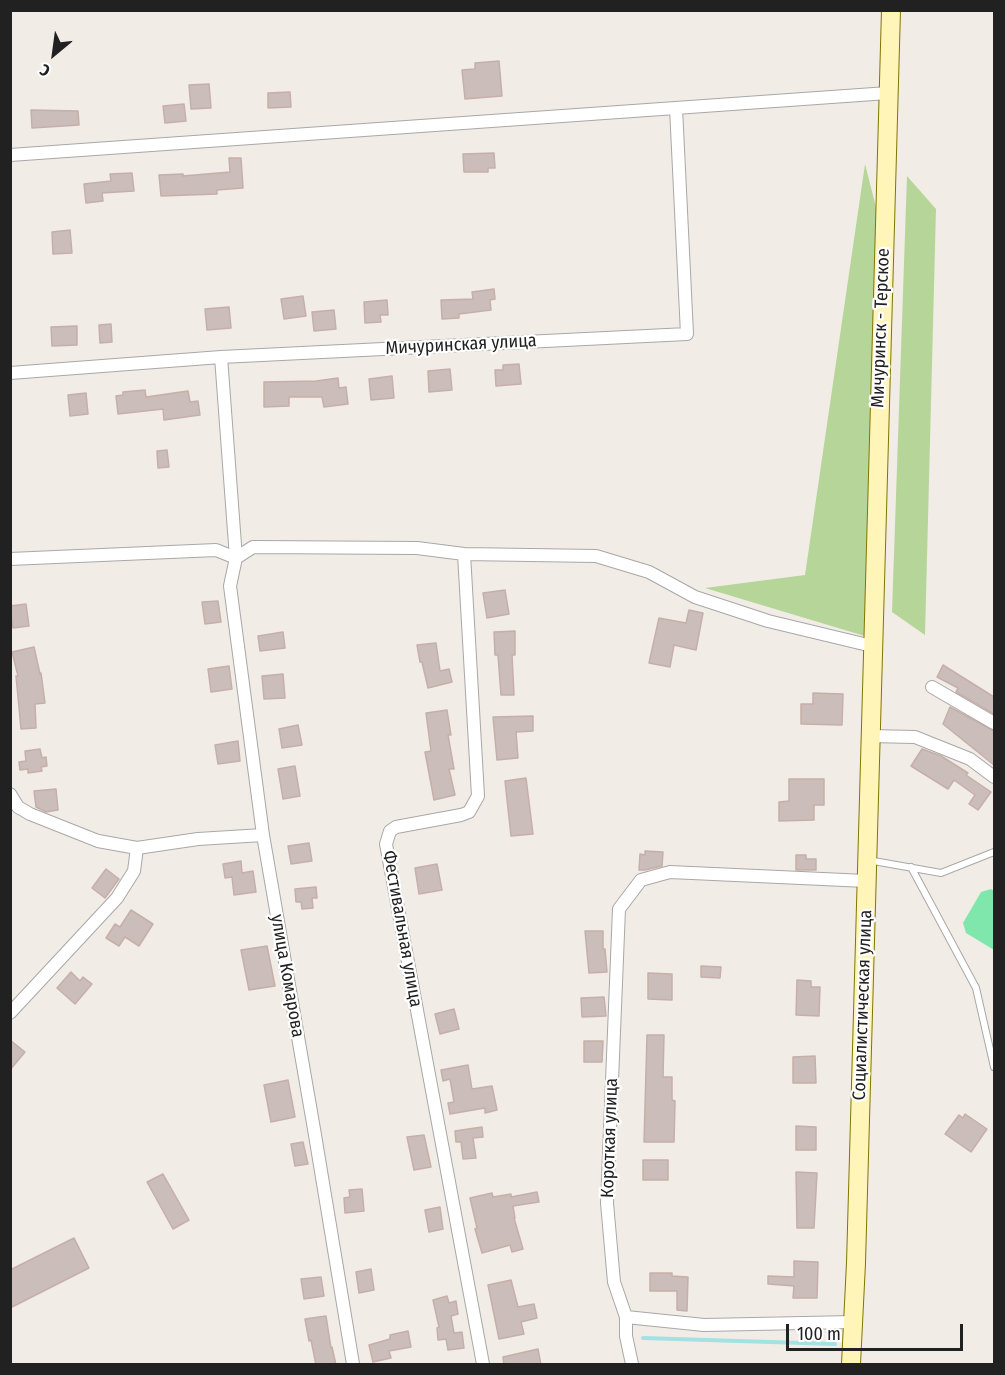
<!DOCTYPE html>
<meta charset="utf-8">
<style>
body{margin:0}
#map{position:relative;width:1005px;height:1375px;overflow:hidden;background:#f2ece7;font-family:"Fira Sans Condensed",sans-serif}
canvas{display:block}
.frame{position:absolute;inset:0;border:12px solid #212121;pointer-events:none}
.north{position:absolute;left:24px;top:24px;width:60px;height:60px;-webkit-text-stroke:4px #fff;paint-order:stroke;rotate:209deg;font-size:16px;font-weight:700;line-height:24px;text-align:center;color:#212121}
.north::after{content:'';display:block;margin:auto;width:21px;height:27px;background:#212121;clip-path:polygon(50% 0,100% 100%,50% 72%,0 100%)}
.scale{position:absolute;left:786px;top:1324px;width:177px;height:27px;box-sizing:border-box;border:3px solid #212121;border-top:0;padding-left:8px;font-size:18px;line-height:21px;white-space:nowrap;color:#212121;-webkit-text-stroke:4px #fff;paint-order:stroke}
</style>
<div id="map">
<canvas width="1005" height="1375"></canvas>
<div class="frame"></div>
<div class="north">С</div>
<div class="scale">100 m</div>
</div>
<script>
const ctx = document.querySelector('canvas').getContext('2d');
ctx.lineJoin = 'round';
function fill(path, color) { ctx.fillStyle = color; ctx.fill(path, 'evenodd'); }
function stroke(path, color, width, dash) { ctx.strokeStyle = color; ctx.lineWidth = width; ctx.lineCap = dash ? 'butt' : 'round'; ctx.setLineDash(dash || []); ctx.stroke(path); }
function drawText(font, color, halo, rows, align = 'center') {
  ctx.font = font + ' "Fira Sans Condensed",sans-serif'; ctx.lineWidth = 4.5; ctx.setLineDash([]); ctx.textBaseline = 'middle'; ctx.strokeStyle = halo; ctx.fillStyle = color; for (const [text, x, y, turn = 0] of rows) {
    ctx.save(); ctx.translate(x, y); ctx.rotate((+turn || 0) * Math.PI / 180); ctx.textAlign = isNaN(turn) ? turn : align; if (halo) ctx.strokeText(text, 0, 0); ctx.fillText(text, 0, 0); ctx.restore();
  }
}
const forest = new Path2D(`
 M865,164L879,219L868,637L705,588L805,575Z
 M907,176L936,209L925,635L892,612Z`);
const pitch = new Path2D(`
 M991,889L994,891V950L966,933L963,923L981,892Z`);
const stream = new Path2D(`
 M643,1338L835,1344`);
const building = new Path2D(`
 M499,61L502,96L465,99L462,70L475,69V63Z
 M209,84L211,108L191,109L189,85Z
 M290,92L291,107L268,108V93Z
 M184,104L186,121L165,123L163,106Z
 M31,110L78,111L79,125L32,128Z
 M494,153L495,168H488V172H464L463,154Z
 M229,158H241L243,188L217,190V194L161,196L159,175L183,174V176L230,172Z
 M132,173L134,191L102,193L103,201L86,203L84,184L111,181L110,174Z
 M70,230L72,253L53,254L52,232Z
 M494,289L495,299L490,300L491,310L459,314V318L442,319L441,300L473,299L472,292Z
 M303,296L306,316L284,319L281,299Z
 M387,300L388,315H380L381,322L365,323L364,302Z
 M229,307L231,328L207,330L205,309Z
 M334,310L336,329L314,331L312,312Z
 M111,324L112,342L100,343L99,325Z
 M77,326V345L52,346L51,327Z
 M519,364L521,384L496,386L495,370H503V365Z
 M450,369L452,390L429,392L428,371Z
 M392,376L394,398L371,400L369,379Z
 M338,378L339,388L346,387L348,404L324,407L322,397H289V406L264,407V382L316,381Z
 M145,390L146,397L188,391L190,402L198,401L200,415L164,420L163,409L118,414L116,396L123,395V392Z
 M86,393L88,414L70,416L68,395Z
 M167,450L169,467L158,468L157,451Z
 M505,590L509,614L487,618L483,593Z
 M218,601L221,622L205,624L202,602Z
 M26,604L29,626L13,628L10,606Z
 M689,610L703,613L696,650L674,645L670,667L649,663L659,618L686,623Z
 M515,631V655H512L514,695H501L498,655H495L494,632Z
 M283,632L285,648L260,651L258,636Z
 M436,643L440,671L449,669L452,682L428,688L422,662H420L417,645Z
 M34,647L40,674L41,673L45,703L35,704L36,728L21,729L16,676H18L12,652Z
 M943,665L994,697V714L956,692L958,688L937,677Z
 M229,666L232,689L211,692L208,669Z
 M283,674L285,698L264,699L262,676Z
 M813,693L843,694L842,725L801,724V704H813Z
 M950,707L994,731V765L943,724Z
 M447,710L451,735H448L454,769H449L455,795L434,800L425,752L431,751L426,713Z
 M533,716V731L516,732L518,758L497,760L493,717Z
 M298,725L302,745L282,748L279,729Z
 M238,741L240,761L218,764L215,745Z
 M40,749L42,758L46,757L47,766L41,767L42,771L28,773V769L20,770L19,762L26,761L25,751Z
 M922,749L941,756L968,773L966,775L991,792L978,810L969,804L975,795L954,780L948,789L911,766Z
 M295,766L300,796L283,799L278,769Z
 M526,778L533,834L511,836L505,781Z
 M789,779H824V805H814V820L779,821V802L789,801Z
 M56,789L58,810L46,812L36,807L34,791Z
 M309,843L312,861L291,864L288,846Z
 M645,851L663,852L662,866L645,870H639L640,854L645,855Z
 M796,855H806V859H816V870H796Z
 M241,861L242,873L253,871L256,892L234,895L232,877L225,878L223,864Z
 M437,864L442,890L419,894L415,868Z
 M106,869L119,879L105,898L92,888Z
 M316,887L317,898H312L313,908L302,909L301,902H296L295,889Z
 M131,910L153,924L139,946L125,937L119,946L106,938L115,924L120,927Z
 M585,931H603V949H605L607,972L589,973Z
 M267,946L275,986L249,990L241,950Z
 M701,966L721,967L720,978L701,977Z
 M71,972L80,981L83,977L92,984L75,1004L57,988Z
 M648,973L672,974V1000L648,999Z
 M797,980L811,981V987H820L819,1016L796,1015Z
 M604,997L606,1016L582,1017L581,998Z
 M454,1009L459,1029L440,1034L435,1014Z
 M647,1035H664L663,1077H672V1100L675,1101L674,1142H644Z
 M10,1040L25,1052L10,1070Z
 M584,1041H603L602,1062H584Z
 M815,1056L816,1083H793V1057Z
 M468,1065L472,1089L492,1086L497,1110L485,1113V1108L450,1114L448,1103L454,1102L450,1079L443,1081L441,1070Z
 M288,1080L295,1117L271,1122L264,1085Z
 M965,1114L987,1129L971,1152L945,1134L959,1115L963,1118Z
 M796,1126L816,1127V1150H796Z
 M482,1127L483,1137L473,1138L476,1158L463,1159L461,1142H456L455,1131Z
 M424,1135L431,1167L414,1170L407,1137Z
 M303,1142L308,1164L295,1166L291,1144Z
 M643,1160H668V1180H643Z
 M796,1172L817,1173L814,1228H797Z
 M163,1174L189,1220L173,1229L147,1182Z
 M362,1189L364,1211L345,1213L344,1198L350,1197L349,1190Z
 M537,1192L539,1202L513,1206L515,1218H514L523,1249L512,1252L510,1245L482,1253L475,1229L477,1228L470,1198L492,1193L493,1197L511,1194V1197Z
 M440,1207L443,1229L429,1232L425,1210Z
 M74,1238L89,1268L10,1308V1270Z
 M794,1261L818,1262L817,1298H793L794,1286L768,1284V1276L794,1277Z
 M371,1269L374,1290L359,1293L356,1272Z
 M650,1273H672V1276L688,1277L687,1311L677,1310V1291H650Z
 M321,1277L324,1296L304,1299L301,1279Z
 M511,1280L518,1307L534,1304L537,1318L521,1322L524,1334L499,1339L488,1285Z
 M447,1296L449,1303L456,1301L458,1314L451,1316L454,1333L462,1332L464,1348L448,1350L446,1339L438,1340L437,1328L439,1327L433,1300Z
 M326,1316L331,1348L332,1347L336,1365H316L311,1340L309,1341L305,1319Z
 M408,1331L411,1347L389,1351L391,1358L373,1362L369,1345L390,1339V1335Z
 M538,1349L541,1365H504L503,1357Z`);
const lane = new Path2D(`
 M868,860L941,873L994,852
 M911,867L976,988L994,1067`);
const street = new Path2D(`
 M10,155L888,93
 M10,373L221,357L687,334L676,108
 M464,554L478,796L469,812L461,815L396,827L390,831L386,844L483,1364
 M10,559L216,550L236,558L221,357
 M932,687L994,723
 M869,736L915,737L970,759L994,777
 M10,794L18,807L30,814L98,841L137,848L198,839L263,835
 M10,1013L117,898L134,871L137,848
 M626,1317L704,1325L853,1322
 M353,1364L314,1129L263,835L230,586L236,558L253,547L417,548L464,554L596,556L649,572L695,597L768,621L872,646
 M632,1364L626,1336V1317L614,1282L607,1203L619,909L641,880L670,872L866,881`);
const secondary = new Path2D(`
 M851,1364L856,1263L891,10`);
const streetNames = [
 ["Мичуринск - Терское",881,328,-88],
 ["Мичуринская улица",461,345,-3],
 ["Фестивальная улица",402,929,80],
 ["улица Комарова",287,976,80],
 ["Социалистическая улица",863,1005,-88],
 ["Короткая улица",610,1138,-88]
];
fill(forest, '#b6d599');
fill(pitch, '#7fe7ab');
stroke(stream, '#a4e1e3', 4);
fill(building, '#cbbdba');
stroke(building, '#c6afa8', 1.5);
stroke(lane, '#a8a8a8', 8);
stroke(street, '#a8a8a8', 14);
stroke(secondary, '#817500', 20);
stroke(lane, '#fff', 6);
stroke(street, '#fff', 12);
stroke(secondary, '#fff5b9', 18);
drawText('18px', '#212121', '#fff', streetNames);
</script>
